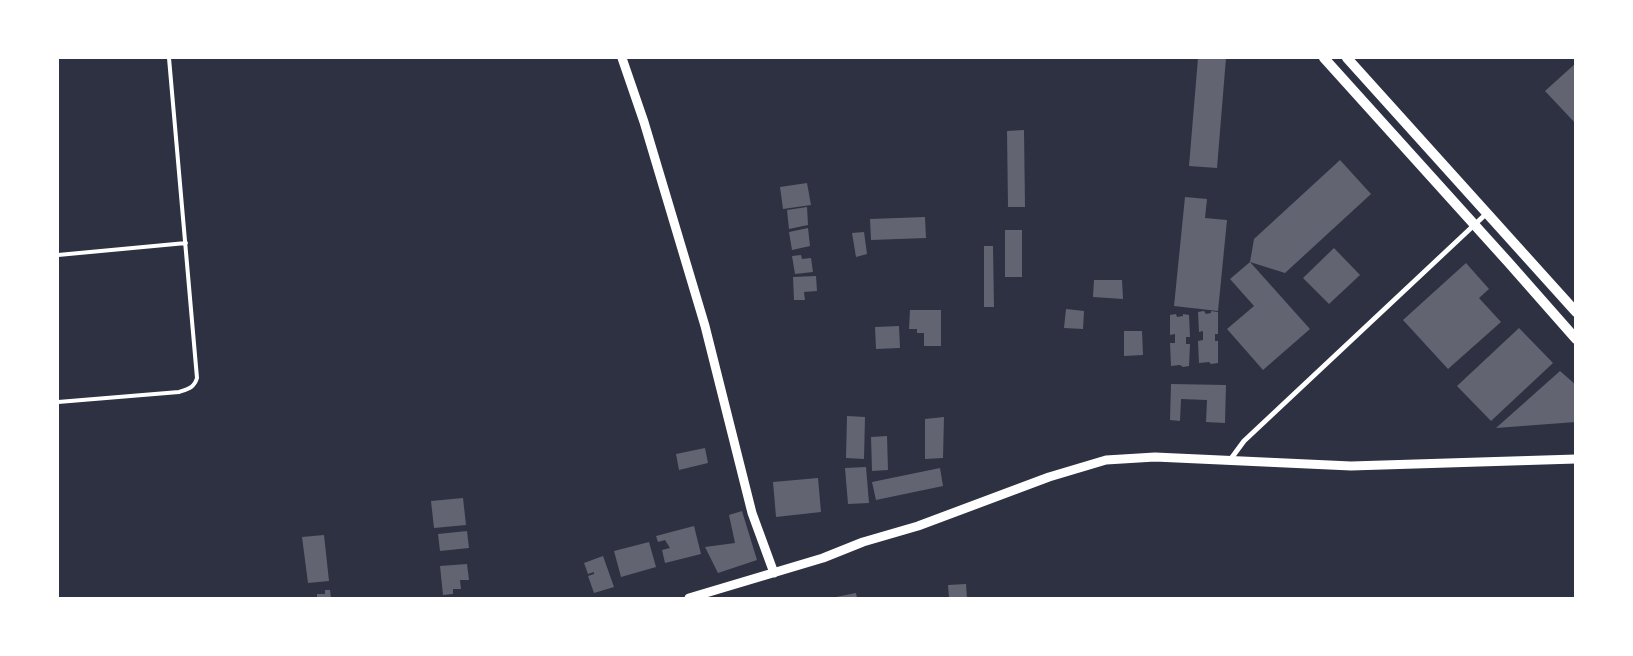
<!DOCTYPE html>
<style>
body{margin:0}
#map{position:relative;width:1633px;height:656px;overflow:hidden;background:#2d3142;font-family:"IBM Plex Sans",sans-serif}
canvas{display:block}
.frame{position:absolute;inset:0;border:59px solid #fff;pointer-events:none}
</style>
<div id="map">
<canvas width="1633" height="656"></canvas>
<div class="frame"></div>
</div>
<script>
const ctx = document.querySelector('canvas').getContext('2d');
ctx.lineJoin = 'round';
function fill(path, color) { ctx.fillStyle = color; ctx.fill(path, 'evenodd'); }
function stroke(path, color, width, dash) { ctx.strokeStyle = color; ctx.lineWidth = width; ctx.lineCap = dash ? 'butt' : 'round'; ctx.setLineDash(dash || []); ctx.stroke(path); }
const building = new Path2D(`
 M1198,58H1226L1217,168L1189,166Z
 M1576,63V124L1545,91Z
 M1024,130L1025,207H1008L1007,131Z
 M1340,160L1371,194L1285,273L1250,262L1254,239Z
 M807,183L811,205L783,209L780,187Z
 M1185,197L1207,199L1205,218L1227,220L1218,311L1174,306Z
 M807,207L808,225L789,229L787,210Z
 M925,217L926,238L871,240L870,219Z
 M808,228L810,246L792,250L789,232Z
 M1005,230H1022V277H1005Z
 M864,232L867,254L856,257L852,233Z
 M984,246H993L994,307H984Z
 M1334,248L1360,275L1329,304L1303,278Z
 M801,255L802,259L811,258L813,272L795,274L792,256Z
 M1250,262L1310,329L1263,370L1227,329L1254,306L1230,279Z
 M1466,263L1489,289L1479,298L1501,322L1448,369L1403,320Z
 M816,276L817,291L804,292L805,300H794L793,277Z
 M1094,280H1122L1123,299L1093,297Z
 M1066,309L1084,311L1083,329L1064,328Z
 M910,310H941V346H924V333H917V329H909Z
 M1204,311L1206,314L1211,313V311L1218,312V334H1215V341H1218V363L1211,364L1209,362L1199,363L1198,341L1203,340V331L1199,332L1198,312Z
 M1176,314L1177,317L1183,316V314L1189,315L1190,337H1186V344H1190L1189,366L1183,367L1180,365L1171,366L1170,343H1175V334L1170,335V315Z
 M899,326L900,348L876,349L875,327Z
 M1519,328L1553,363L1491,421L1457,386Z
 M1124,331H1142L1143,355L1124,356Z
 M1560,371L1576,385V422L1496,428Z
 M1171,384L1226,385L1225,423L1206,422L1207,400L1181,399L1180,421L1170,420Z
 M847,416L865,417L864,459L846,458Z
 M944,417L943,458L925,459V419Z
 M887,436L888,470L872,471L871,437Z
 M705,448L708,463L679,470L676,454Z
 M866,467L869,503L848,504L845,468Z
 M940,468L943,486L876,500L872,482Z
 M818,478L821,512L776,517L773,482Z
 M463,498L466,525L434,528L431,501Z
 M742,511L757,560L718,573L705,547L735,543L729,515Z
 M694,526L701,554L665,563L662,550L670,548L665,540L658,542L656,536Z
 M467,531L469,548L440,551L438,534Z
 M324,535L329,581L308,583L302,537Z
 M649,542L656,567L621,577L614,551Z
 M603,556L614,587L594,593L588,576L594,574V572L588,574L584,563Z
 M467,564L469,580H460L461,589H453V594L443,595L440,566Z
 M966,584L967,598H949L948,585Z
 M325,590H330L331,598H317V594H325Z
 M856,593L857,598H831Z`);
const service = new Path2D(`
 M58,255L186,243
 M58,402L179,392C188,389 194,388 197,378L169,58`);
const minor = new Path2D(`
 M1230,460L1244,441L1487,213`);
const tertiary = new Path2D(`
 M622,58L644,122L705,326L752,513L774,573
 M689,598L823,558L863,542L918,526L1049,477L1106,460L1155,457L1351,466L1576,459`);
const secondary = new Path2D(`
 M1324,58L1509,263L1576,339
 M1347,58L1576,312`);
fill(building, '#626471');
stroke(service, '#fff', 4);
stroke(minor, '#fff', 5);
stroke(tertiary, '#fff', 9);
stroke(secondary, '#fff', 10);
</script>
